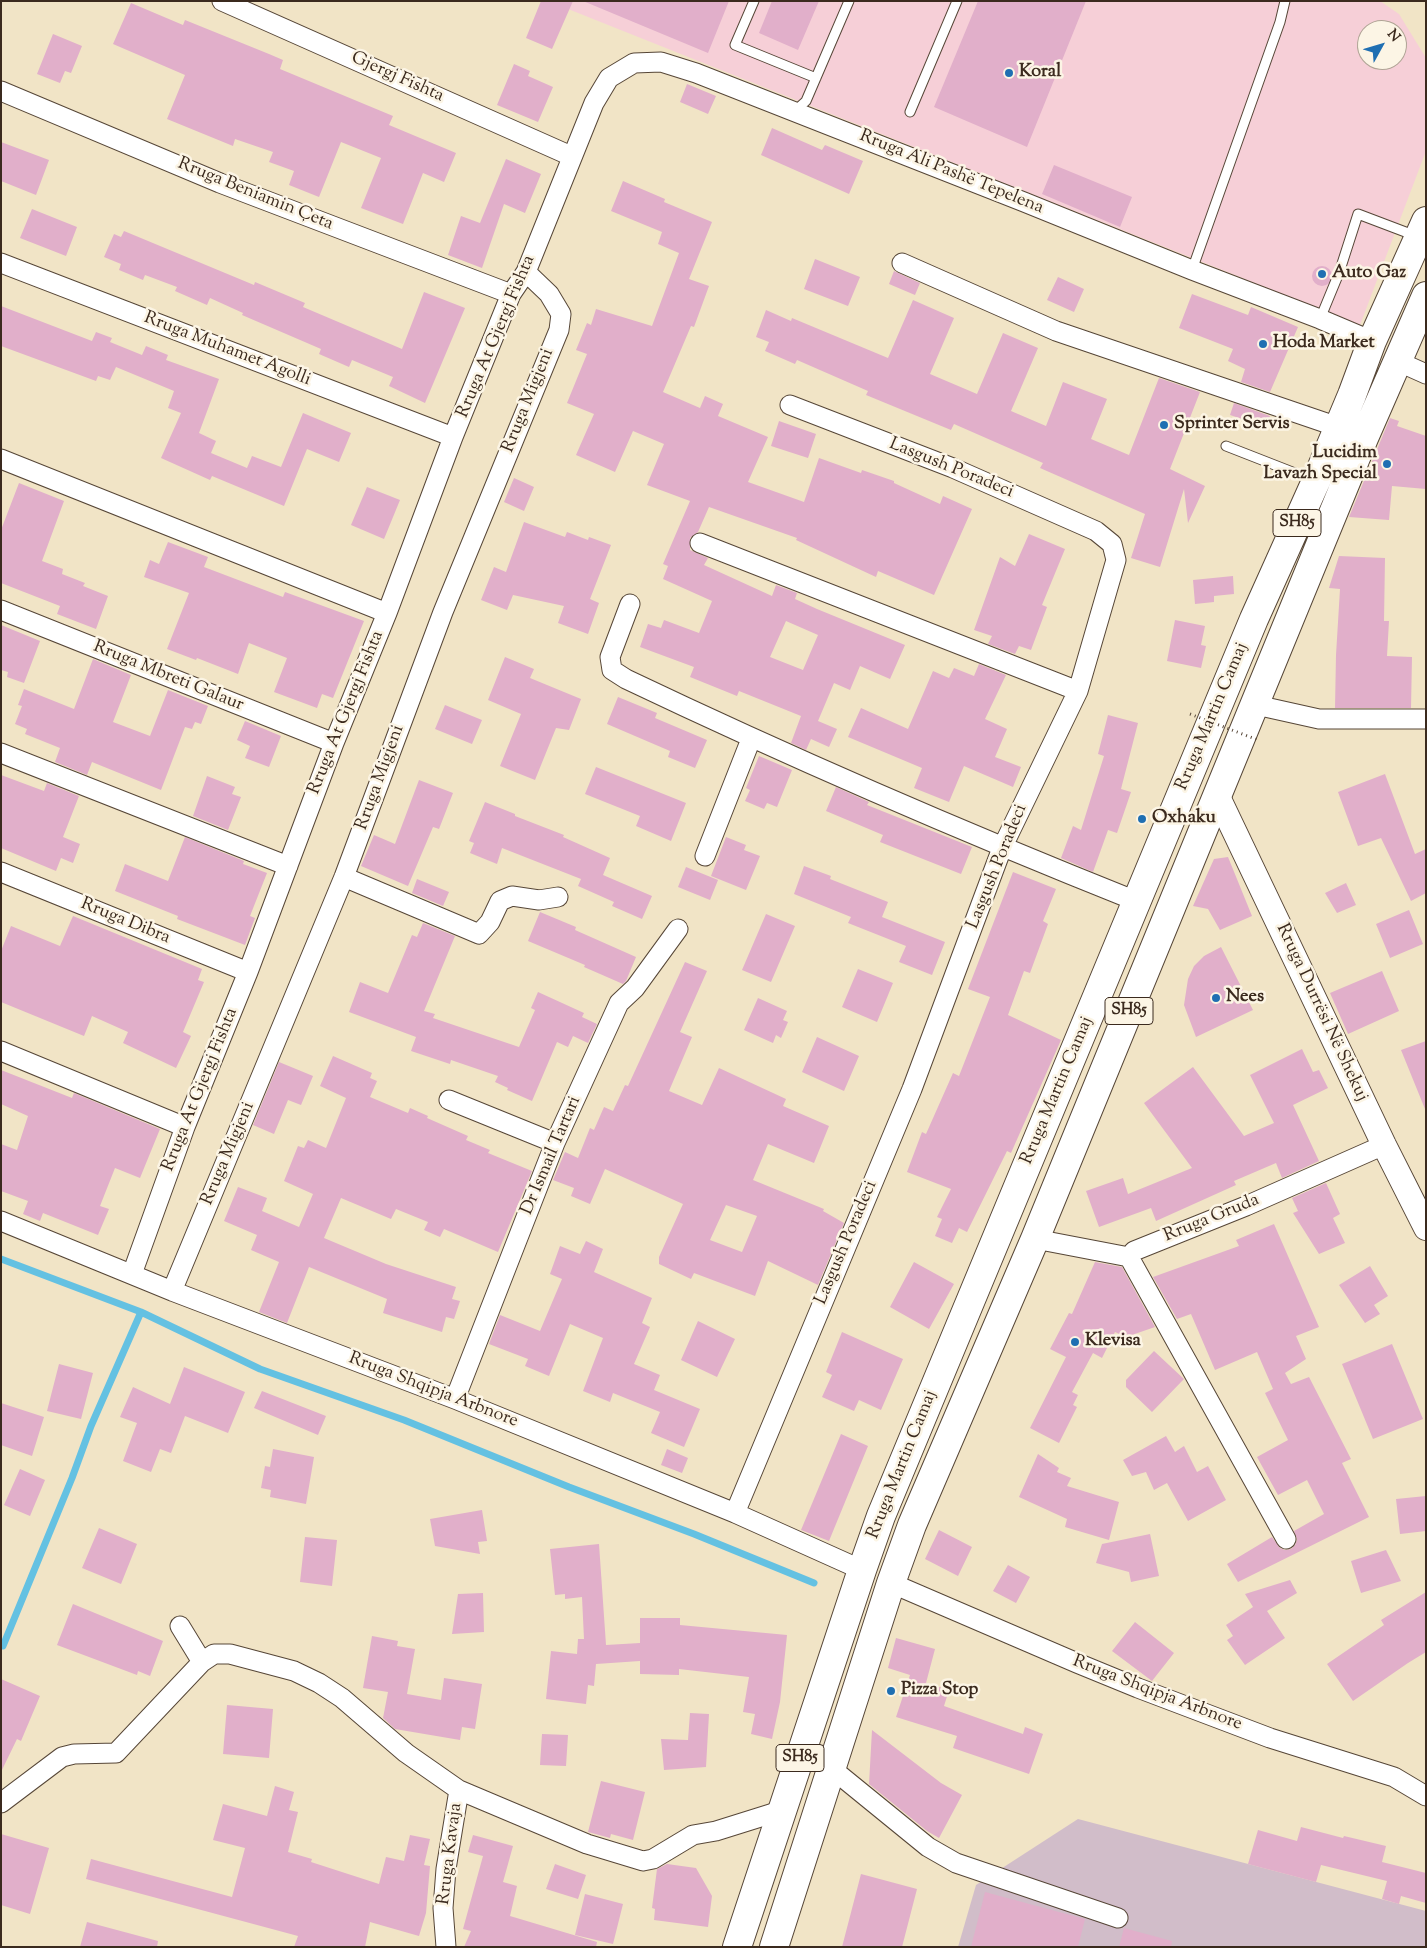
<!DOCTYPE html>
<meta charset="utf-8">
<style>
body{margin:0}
#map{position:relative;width:1427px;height:1948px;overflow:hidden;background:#f1e4c6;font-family:"Sorts Mill Goudy",serif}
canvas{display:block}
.frame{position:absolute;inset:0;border:2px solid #3b2a1e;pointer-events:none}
.north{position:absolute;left:1357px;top:20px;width:50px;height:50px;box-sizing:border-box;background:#fcf5e5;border:1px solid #afa495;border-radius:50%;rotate:51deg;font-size:14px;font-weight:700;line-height:20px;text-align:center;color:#3b2a1e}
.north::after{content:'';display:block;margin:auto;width:18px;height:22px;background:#1f6fb2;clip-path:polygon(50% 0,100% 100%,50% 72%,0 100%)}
</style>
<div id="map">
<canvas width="1427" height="1948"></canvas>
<div class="frame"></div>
<div class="north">N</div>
</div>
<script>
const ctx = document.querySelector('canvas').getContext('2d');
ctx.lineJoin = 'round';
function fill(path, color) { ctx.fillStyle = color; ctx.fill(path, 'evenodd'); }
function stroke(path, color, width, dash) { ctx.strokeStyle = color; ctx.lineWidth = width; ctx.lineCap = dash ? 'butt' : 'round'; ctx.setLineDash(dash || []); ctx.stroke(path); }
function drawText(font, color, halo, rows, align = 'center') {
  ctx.font = font + ' "Sorts Mill Goudy",serif'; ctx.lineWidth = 5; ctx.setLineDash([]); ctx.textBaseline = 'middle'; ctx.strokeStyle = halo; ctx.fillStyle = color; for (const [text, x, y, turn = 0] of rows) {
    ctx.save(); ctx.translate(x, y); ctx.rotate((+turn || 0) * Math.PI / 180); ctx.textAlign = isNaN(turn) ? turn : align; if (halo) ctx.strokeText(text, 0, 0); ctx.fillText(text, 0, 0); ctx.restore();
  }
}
const built = new Path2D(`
 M548,1H1380L1399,14L1426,58V151L1360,325ZM1367,30H1397V60H1367Z`);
const industrial = new Path2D(`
 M1078,1819L1426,1911V1947H958L976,1885Z`);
const stream = new Path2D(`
 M1,1259L141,1312L260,1369L404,1420L569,1487L694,1534L814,1583
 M3,1646L72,1478L91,1426L141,1312`);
const building = new Path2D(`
 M541,1H573L552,49L526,38Z
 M583,1H729L708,53Z
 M772,1H819L798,50L759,33Z
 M978,1H1086L1027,147L934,107Z
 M131,3L183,25L185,20L269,54L283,60L280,69L393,116L389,125L456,153L444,182L423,173L403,224L361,208L381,158L341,142L319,197L289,185L294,171L269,162L273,152L235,139L233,146L167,119L185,75L113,44Z
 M53,34L82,46L71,73L65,71L60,83L37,74Z
 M514,64L530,71L528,76L553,87L538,122L497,105Z
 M687,84L716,96L708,114L680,102Z
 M772,128L822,150L825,145L863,161L849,194L761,155Z
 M1,142L49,160L36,195L1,181Z
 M506,159L541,174L525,213L504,204L482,268L448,255L461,216L480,223Z
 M1054,165L1132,197L1120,227L1042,194Z
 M623,181L665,199L664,202L712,222L689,279L709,286L694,327L691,326L663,392L700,408L705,396L723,404L718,416L768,437L748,482L804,502L819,458L861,473L862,470L894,481V483L940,504L943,496L972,509L934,595L878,571L876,577L796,540L797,538L709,507L698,532L690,538V550L708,558L704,565L772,596L776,585L797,593L795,599L817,609L905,645L890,679L860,666L850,690L834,683L818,721L837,729L829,747L811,739L806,750L791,743L801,716L739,691L737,696L690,677L694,667L640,647L648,624L661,628L664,620L699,633L712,601L663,579L668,566L663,564L690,501L647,485L664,444L633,431L615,472L576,455L594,414L567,403L587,354L576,350L587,323L591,325L596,309L652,326L679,253L658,244L662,232L611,211ZM786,621L818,635L803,670L770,657Z
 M32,209L77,227L66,256L20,238Z
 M124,231L254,285L255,282L305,303L303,307L402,349L424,292L465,308L425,403L389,386L393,377L352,360L349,367L319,354L321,349L242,315L243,313L210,298L207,305L175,291L177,287L145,275L143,280L119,270L121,264L104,257L114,234L121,237Z
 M815,259L860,277L848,306L804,289Z
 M1312 276a10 10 0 1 1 20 0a10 10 0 1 1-20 0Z
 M894,271L920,283L915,295L889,284Z
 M1058,277L1084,289L1074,312L1047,300Z
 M1192,294L1248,315L1251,307L1298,327L1270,392L1241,382L1245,369L1228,361L1233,349L1179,328Z
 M913,300L954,318L930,374L977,394L1003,333L1038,348L1011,411L1046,426L1063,382L1107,399L1091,439L1129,455L1159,378L1200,392L1170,469L1205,486L1188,523L1184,489L1160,567L1131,558L1145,514L1040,468L1043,463L954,424L951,430L866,395L868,391L797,360L795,364L765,351L769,342L756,337L766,310L791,321L792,318L888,358Z
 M1,306L92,341L96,332L112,338L110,342L142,355L146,346L168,355L166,360L219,379L199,433L216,441L211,453L247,468L252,456L281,467L303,413L351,433L339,462L307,449L284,506L212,476L210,480L161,458L181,413L168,408L174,391L116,367L110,380L98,376L96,381L1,346Z
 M1234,403L1270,416L1266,427L1230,415Z
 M1390,418L1399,421L1397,426L1426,436V489L1392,486L1389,520L1349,517Z
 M779,421L816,434L808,458L771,446Z
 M514,478L534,487L524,511L504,502Z
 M19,483L64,501L42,561L63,569L62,574L85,583L83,586L108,596L96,629L57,614L60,606L1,583V530Z
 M367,487L400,500L384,539L351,525Z
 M524,522L565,537L567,532L588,540L589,537L611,545L590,599L599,603L588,634L558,623L564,606L513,595L507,610L481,600L494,567L506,572Z
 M1029,534L1065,549L1042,605L1047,607L1031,650L1019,646L1015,654L988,644L992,636L974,630L1000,557L1015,566Z
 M168,542L208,557L204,567L283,597L285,592L364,621L333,698L322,694L317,708L274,692L287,658L249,643L238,674L197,658L196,660L167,649L189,593L144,577L150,560L159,564Z
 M1339,556L1385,558L1384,621H1389L1387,656L1412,657L1411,708H1335L1336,655L1340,589L1329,588Z
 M1233,576L1234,594L1214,596V602L1195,604L1193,580Z
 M1175,620L1205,626L1201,645L1206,646L1201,668L1167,661Z
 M1,625L40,641L24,683L7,677L8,672L1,670Z
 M505,657L534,669L530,678L581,699L569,730L556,728L535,780L500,766L521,714L488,700Z
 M93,659L131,675L113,722L150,736L168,690L208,706L201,724L195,722L192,729L185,727L161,790L92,762L87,775L55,762L60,748L25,734L27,729L15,724L22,706L18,705L24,689L74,709Z
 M979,664L1006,675L985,719L1007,729L995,757L1021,767L1013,787L964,766L949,802L914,788L922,768L848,737L861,708L908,729L933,671L949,678L954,668L974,676Z
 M618,697L657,713L655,718L707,740L695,768L668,757L670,751L607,724Z
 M445,705L482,720L472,744L435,729Z
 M1108,715L1138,723L1121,789L1131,792L1117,833L1108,830L1093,872L1061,858L1073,826L1081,830L1104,756L1098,754Z
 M245,721L281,736L269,767L245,758L250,746L237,740Z
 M759,756L792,770L777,807L767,803L764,809L745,801L750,790L746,788Z
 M596,767L686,803L671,841L636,826L640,816L585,794Z
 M1385,774L1415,854L1426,849V893L1411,901L1381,838L1358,846L1338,792Z
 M1,775L44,791L47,783L79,796L63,837L80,844L73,863L61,858L56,871L1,848Z
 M207,776L235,787L232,794L241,797L228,830L193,816Z
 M419,780L453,793L439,829L433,827L408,886L361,866L374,835L395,844Z
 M836,787L869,802L867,805L972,847L961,874L880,842L883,835L826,811Z
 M485,802L515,814V816L564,835L563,837L610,858L603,875L652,896L642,919L612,906L614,902L578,886L581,879L502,848L497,864L470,853L474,843L469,841Z
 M185,837L244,861L243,864L267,873L250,916L255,918L245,945L177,919L178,916L115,891L125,864L168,881Z
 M726,837L746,845L744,850L760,856L746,890L711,876Z
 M1228,857L1252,916L1220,930L1208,909L1193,906L1214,859Z
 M804,866L831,876L830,879L888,902L882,917L945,942L932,975L899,962L906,946L848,923L851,917L794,894Z
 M686,867L718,880L710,900L678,887Z
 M1013,872L1056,889L1043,921L1048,924L1030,973L1024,971L1008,1015L1061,1040L1011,1153L1007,1151L967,1232L959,1228L952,1243L935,1236L942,1219L937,1217L951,1189L907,1172L922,1132L926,1134L953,1073L959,1076L990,997L968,989Z
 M417,879L449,892L443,906L412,893Z
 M1346,883L1356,905L1337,913L1325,893Z
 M1409,910L1423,944L1390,958L1376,924Z
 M540,912L576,927L575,930L636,957L626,981L623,984L584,967L585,965L528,941Z
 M766,914L795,926L771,982L742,970Z
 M73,916L202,969L198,980L204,982L183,1032L191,1036L176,1068L123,1043L128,1032L92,1016L84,1036L1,1002V951L11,926L60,946Z
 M423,923L455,936L424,1011L435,1014L433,1018L519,1047L535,1010L531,1008L538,992L584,1013L582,1017L597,1024L588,1043L573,1036L568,1047L557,1042L532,1101L507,1090L508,1088L495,1082L498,1076L451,1060L450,1064L411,1051L416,1037L349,1012L360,982L388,993L412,935L417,937Z
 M1221,947L1253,1010L1196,1037L1184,1005L1188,979L1194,966L1204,956Z
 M685,962L707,971L680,1032L692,1037L669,1091L702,1105L719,1068L786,1099L783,1106L829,1126L814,1163L768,1144L753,1180L824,1209L823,1211L844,1223L818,1285L768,1261L755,1296L694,1273L691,1279L659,1264V1257L683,1204L605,1169L590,1204L571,1196L574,1188L553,1180L565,1152L578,1158L590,1128L594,1130L604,1107L613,1111L625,1085L628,1086ZM726,1205L757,1216L742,1252L710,1240Z
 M858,969L893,983L877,1022L842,1007Z
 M1382,971L1399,1011L1348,1034L1330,993Z
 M758,998L787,1011L783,1020L788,1022L781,1038L776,1035L773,1043L744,1030Z
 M817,1037L859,1056L844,1091L802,1072Z
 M1426,1041V1109H1425L1401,1050Z
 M1302,1049L1313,1072L1319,1070L1328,1088L1293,1105L1319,1161L1282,1178L1276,1163L1234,1181L1236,1185L1156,1221L1151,1208L1099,1227L1086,1191L1123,1178L1128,1194L1192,1168L1144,1103L1193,1067L1244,1136L1274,1123L1250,1075Z
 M333,1056L372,1073L370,1078L377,1081L370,1097L408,1113L410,1108L428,1116L427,1118L468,1136L466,1140L490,1150L488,1153L532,1171L498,1252L444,1229L440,1237L424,1230L428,1222L396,1209L391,1219L341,1198L324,1238L386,1264L456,1287L452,1299L460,1301L454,1319L446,1317L442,1332L383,1313L387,1299L309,1267L287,1323L259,1312L279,1262L251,1250L257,1235L224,1221L238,1187L267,1198L262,1211L299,1227L313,1194L284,1181L298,1146L304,1148L308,1140L326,1148L346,1098L320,1086Z
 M279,1062L313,1076L301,1105L288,1100L274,1134L253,1125Z
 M1,1070L72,1098L74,1093L160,1129L140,1178L115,1168L100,1206L109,1209L98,1235L43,1213L40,1221L23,1214L28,1201L1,1191V1144L17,1150L28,1116L1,1104Z
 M1326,1183L1340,1214L1333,1218L1345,1243L1319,1254L1293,1213L1298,1211L1292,1198Z
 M1274,1224L1319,1327L1296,1336L1306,1359L1285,1373L1291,1384L1309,1377L1351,1459L1342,1463L1369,1517L1238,1582L1227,1564L1272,1537L1280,1548L1285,1550L1291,1549L1295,1545L1297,1540L1294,1531L1324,1514L1307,1480L1278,1495L1257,1457L1288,1440L1265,1393L1273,1389L1257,1352L1215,1370L1191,1314L1177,1319L1153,1277L1239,1246L1236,1240Z
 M586,1241L603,1249L594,1272L652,1298L642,1323L650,1327L634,1364L660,1375L654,1390L700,1409L684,1447L651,1433L660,1412L613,1393L610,1402L583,1391L603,1338L570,1324L549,1376L525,1366L528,1359L489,1344L500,1315L540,1331L562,1279L550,1274L560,1246L580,1254Z
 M914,1262L954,1284L929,1329L890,1307Z
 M1095,1262L1122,1267L1155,1327L1126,1337L1115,1332L1102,1358L1093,1353L1072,1392L1078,1395L1073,1405L1077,1407L1059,1443L1030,1428L1066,1357L1050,1349L1069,1313L1072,1314Z
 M1370,1266L1388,1296L1374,1305L1380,1314L1365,1323L1339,1285Z
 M698,1321L735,1339L717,1377L681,1360Z
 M842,1332L903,1359L881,1410L859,1400L854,1411L822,1397L832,1375L826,1372Z
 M1392,1344L1423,1419L1373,1439L1342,1364Z
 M1154,1351L1184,1379L1152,1412L1126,1387V1380Z
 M59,1364L93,1373L81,1419L47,1411Z
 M184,1367L245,1392L228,1433L185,1416L171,1453L160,1449L151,1472L123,1461L137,1423L120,1417L133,1387L170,1404Z
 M262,1391L326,1416L318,1435L254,1408Z
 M1,1403L44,1417L32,1456L1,1445Z
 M841,1434L868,1446L829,1541L801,1530Z
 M1166,1436L1175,1452L1184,1446L1197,1472L1208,1466L1226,1500L1188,1521L1167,1483L1154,1490L1146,1472L1132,1476L1123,1460Z
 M273,1449L314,1457L306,1504L270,1497L271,1490L261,1488L265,1466L270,1467Z
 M667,1449L688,1458L682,1473L661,1465Z
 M1038,1454L1059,1468L1057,1472L1071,1478L1067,1486L1119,1502L1109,1540L1065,1527L1067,1519L1019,1497Z
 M20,1469L45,1480L30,1516L4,1505Z
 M1426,1496V1531L1400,1534L1396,1499Z
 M482,1510L487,1541L478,1542L480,1554L435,1546L430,1519Z
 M99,1528L137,1544L121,1584L82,1568Z
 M939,1530L972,1547L958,1576L925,1559Z
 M1150,1534L1159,1576L1131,1582L1129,1572L1096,1563L1102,1544Z
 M305,1537L337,1540L332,1586L300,1582Z
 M599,1544L606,1645L640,1643V1618H680V1625L787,1635L780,1702L772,1739L751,1734L755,1714L743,1712L749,1677L679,1669V1675L640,1674V1661L596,1664L594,1686L588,1685L586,1704L546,1699L551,1651L577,1654L578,1639H584L582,1597L565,1599V1594L555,1595L550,1549Z
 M1386,1550L1401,1581L1361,1593L1351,1561Z
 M1008,1565L1030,1577L1016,1603L993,1591Z
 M1290,1580L1297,1593L1267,1611L1285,1638L1245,1665L1227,1640L1233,1636L1226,1625L1253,1607L1245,1594Z
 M1426,1592V1652L1408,1663L1353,1701L1327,1664L1384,1625L1381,1620Z
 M483,1593L484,1632L452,1634L458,1594Z
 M73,1604L163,1641L150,1676L138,1671L137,1675L57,1645Z
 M1135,1622L1174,1653L1152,1681L1112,1651Z
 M372,1636L398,1641L397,1646L415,1649L407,1694L441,1700L444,1678L482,1684L475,1729L462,1727L460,1740L395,1729L383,1718L388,1692L363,1688Z
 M896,1638L935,1649L926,1683L949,1690L944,1706L1023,1734L1025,1727L1043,1734L1029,1774L953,1748L957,1736L896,1717L910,1675L888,1668Z
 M1,1679L40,1696L21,1741L17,1739L1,1772Z
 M227,1705L273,1709L269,1758L223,1754Z
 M690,1713L709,1714L706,1767L664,1770L661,1739L688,1740Z
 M872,1730L941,1783L962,1795L939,1838L927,1831L869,1784Z
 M542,1734L568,1735L566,1766L540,1765Z
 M601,1781L645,1792L633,1840L611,1834L610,1838L588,1832Z
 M275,1786L294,1792L289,1810L298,1812L288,1852L312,1859L311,1862L379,1884L386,1857L404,1861L410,1835L430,1839L424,1865L430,1866L426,1913L419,1936L370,1922L365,1947H294L298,1936L86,1879L91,1859L232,1897L245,1848L213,1840L223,1804L267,1816Z
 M1301,1827L1343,1838L1344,1836L1386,1846L1382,1862L1426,1873V1903L1401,1896L1399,1904L1382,1899L1387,1881L1321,1865L1316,1882L1248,1864L1258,1830L1297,1841Z
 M1,1834L49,1848L30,1914L1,1905Z
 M473,1835L513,1846L503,1882L517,1886L510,1916L597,1942L596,1947H464L471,1931L463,1929L483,1856L468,1852Z
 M555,1864L586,1875L578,1899L546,1889Z
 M667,1864L696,1868L712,1896L708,1927L654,1920L655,1909L652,1908L657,1869Z
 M861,1874L917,1889L902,1947H842Z
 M985,1892L1085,1919L1078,1947H971Z
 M585,1894L623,1904L613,1944L575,1935Z
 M87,1922L158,1941L157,1947H80Z
 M1124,1928L1172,1941L1171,1947H1119Z`);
const service = new Path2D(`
 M754,1L735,45L816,78
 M795,111L806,101L849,1
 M910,112L957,1
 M1192,270L1280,22L1285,1
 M1320,319L1339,273L1358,214L1416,236
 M1226,446L1313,480`);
const minor = new Path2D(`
 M222,1L571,156
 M1,91L220,183L511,294
 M1,263L453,437
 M902,263L1056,331L1338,427
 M1397,361L1426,374
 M1,459L387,613
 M700,543L1078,691
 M630,604L610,657L612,670L626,679C794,759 963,832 1136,901
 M1,610L334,743
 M1256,705L1319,719H1426
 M1,753L288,866
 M705,856L751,739
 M1,872L248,972
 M344,877L479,934L490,922L500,901L512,896L539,900L558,897
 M1,1051L185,1127
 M449,1100L555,1143
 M1,1221L172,1291L455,1399L735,1513L862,1570
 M1035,1239L1129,1257L1134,1251L1246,1206L1384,1145
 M1129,1257L1286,1539
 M132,1274L185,1127L248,972L334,743L387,613L453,437L511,294L526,272L594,103L609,78L634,63L661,62L696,73L1024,202L1192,270L1320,319L1372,341
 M172,1291L344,877L443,612L559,330L561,314L549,294L526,272
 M455,1399L555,1143L619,1003L635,988L678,929
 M735,1513L912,1089L1002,848L1078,691L1116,560L1112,544L1096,531L953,468L790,405
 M891,1583L1077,1663L1138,1688L1270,1738L1394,1777L1426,1796
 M180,1626L202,1662
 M831,1768L928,1847L956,1863L1118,1918
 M1,1803L62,1757L74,1754L116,1753L202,1662L214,1654H230L294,1671L319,1683L342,1698L406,1753L459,1790L587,1844L643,1861L653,1859L693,1835L716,1831L783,1810
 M446,1947L443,1908L446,1869L459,1790`);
const tertiary = new Path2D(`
 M1218,797L1384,1145L1426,1228`);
const trunk = new Path2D(`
 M737,1947L862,1570L881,1516L1254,619L1316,481L1352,395L1372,341L1426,221
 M774,1947L891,1583L912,1525L1035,1239L1364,438L1426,296`);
const pathBridge = new Path2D(`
 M1190,714L1258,740`);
const markers = [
 [1009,73,5,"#1f6fb2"],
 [1322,274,5,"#1f6fb2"],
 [1263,344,5,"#1f6fb2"],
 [1164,425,5,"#1f6fb2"],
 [1387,464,5,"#1f6fb2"],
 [1142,819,5,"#1f6fb2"],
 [1216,998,5,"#1f6fb2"],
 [1075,1342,5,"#1f6fb2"],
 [891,1691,5,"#1f6fb2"]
];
const shields = [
 [1297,523,48],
 [1129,1011,48],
 [800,1758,48]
];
const shieldNames = [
 ["SH85",1297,523],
 ["SH85",1129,1011],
 ["SH85",800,1758]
];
const poiNames = [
 ["Koral",1019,73],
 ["Auto Gaz",1332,274],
 ["Hoda Market",1273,344],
 ["Sprinter Servis",1174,425],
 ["Lucidim",1377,454,"right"],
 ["Lavazh Special",1377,475,"right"],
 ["Oxhaku",1152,819],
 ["Nees",1226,998],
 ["Klevisa",1085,1342],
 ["Pizza Stop",901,1691]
];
const streetNames = [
 ["Gjergj Fishta",397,78,24],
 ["Rruga Ali Pashë Tepelena",951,173,22],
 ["Rruga Beniamin Çeta",255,195,22],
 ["Rruga At Gjergj Fishta",497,337,-67],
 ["Rruga Muhamet Agolli",227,350,21],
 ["Rruga Migjeni",529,401,-68],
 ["Lasgush Poradeci",951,469,22],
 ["Rruga Mbreti Galaur",168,677,22],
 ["Rruga At Gjergj Fishta",347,713,-68],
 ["Rruga Martin Camaj",1213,717,-67],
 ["Rruga Migjeni",381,778,-70],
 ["Lasgush Poradeci",998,867,-68],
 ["Rruga Dibra",125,922,22],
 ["Rruga Durrësi Në Shekuj",1321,1013,65],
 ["Rruga At Gjergj Fishta",201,1090,-68],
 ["Rruga Martin Camaj",1058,1091,-67],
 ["Rruga Migjeni",229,1154,-67],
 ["Dr Ismail Tartari",552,1156,-67],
 ["Rruga Gruda",1212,1219,-22],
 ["Lasgush Poradeci",847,1243,-67],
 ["Rruga Shqipja Arbnore",433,1391,21],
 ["Rruga Martin Camaj",903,1465,-68],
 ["Rruga Shqipja Arbnore",1157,1694,21],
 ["Rruga Kavaja",451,1854,-83]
];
fill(built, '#f6cfd7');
fill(industrial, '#d1bdc9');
stroke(stream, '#64c1e2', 7);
fill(building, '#e1afca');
stroke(service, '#564637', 11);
stroke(minor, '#564637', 21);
stroke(tertiary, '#564637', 26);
stroke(trunk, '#564637', 30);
stroke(service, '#fff', 9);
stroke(minor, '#fff', 19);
stroke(tertiary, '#fff', 24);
stroke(trunk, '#fff', 28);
stroke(pathBridge, '#564637', 3, [1, 4]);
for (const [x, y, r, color] of markers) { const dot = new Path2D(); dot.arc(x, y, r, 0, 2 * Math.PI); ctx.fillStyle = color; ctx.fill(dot); stroke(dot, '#fcf5e5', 2); }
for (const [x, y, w] of shields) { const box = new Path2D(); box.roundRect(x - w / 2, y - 13.5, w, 27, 4); ctx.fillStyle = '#fcf5e5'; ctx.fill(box); stroke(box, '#3b2a1e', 1); }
drawText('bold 16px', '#3b2a1e', null, shieldNames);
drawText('bold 18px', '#3b2a1e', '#fcf5e5', poiNames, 'left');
drawText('18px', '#3b2a1e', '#fcf5e5', streetNames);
</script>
